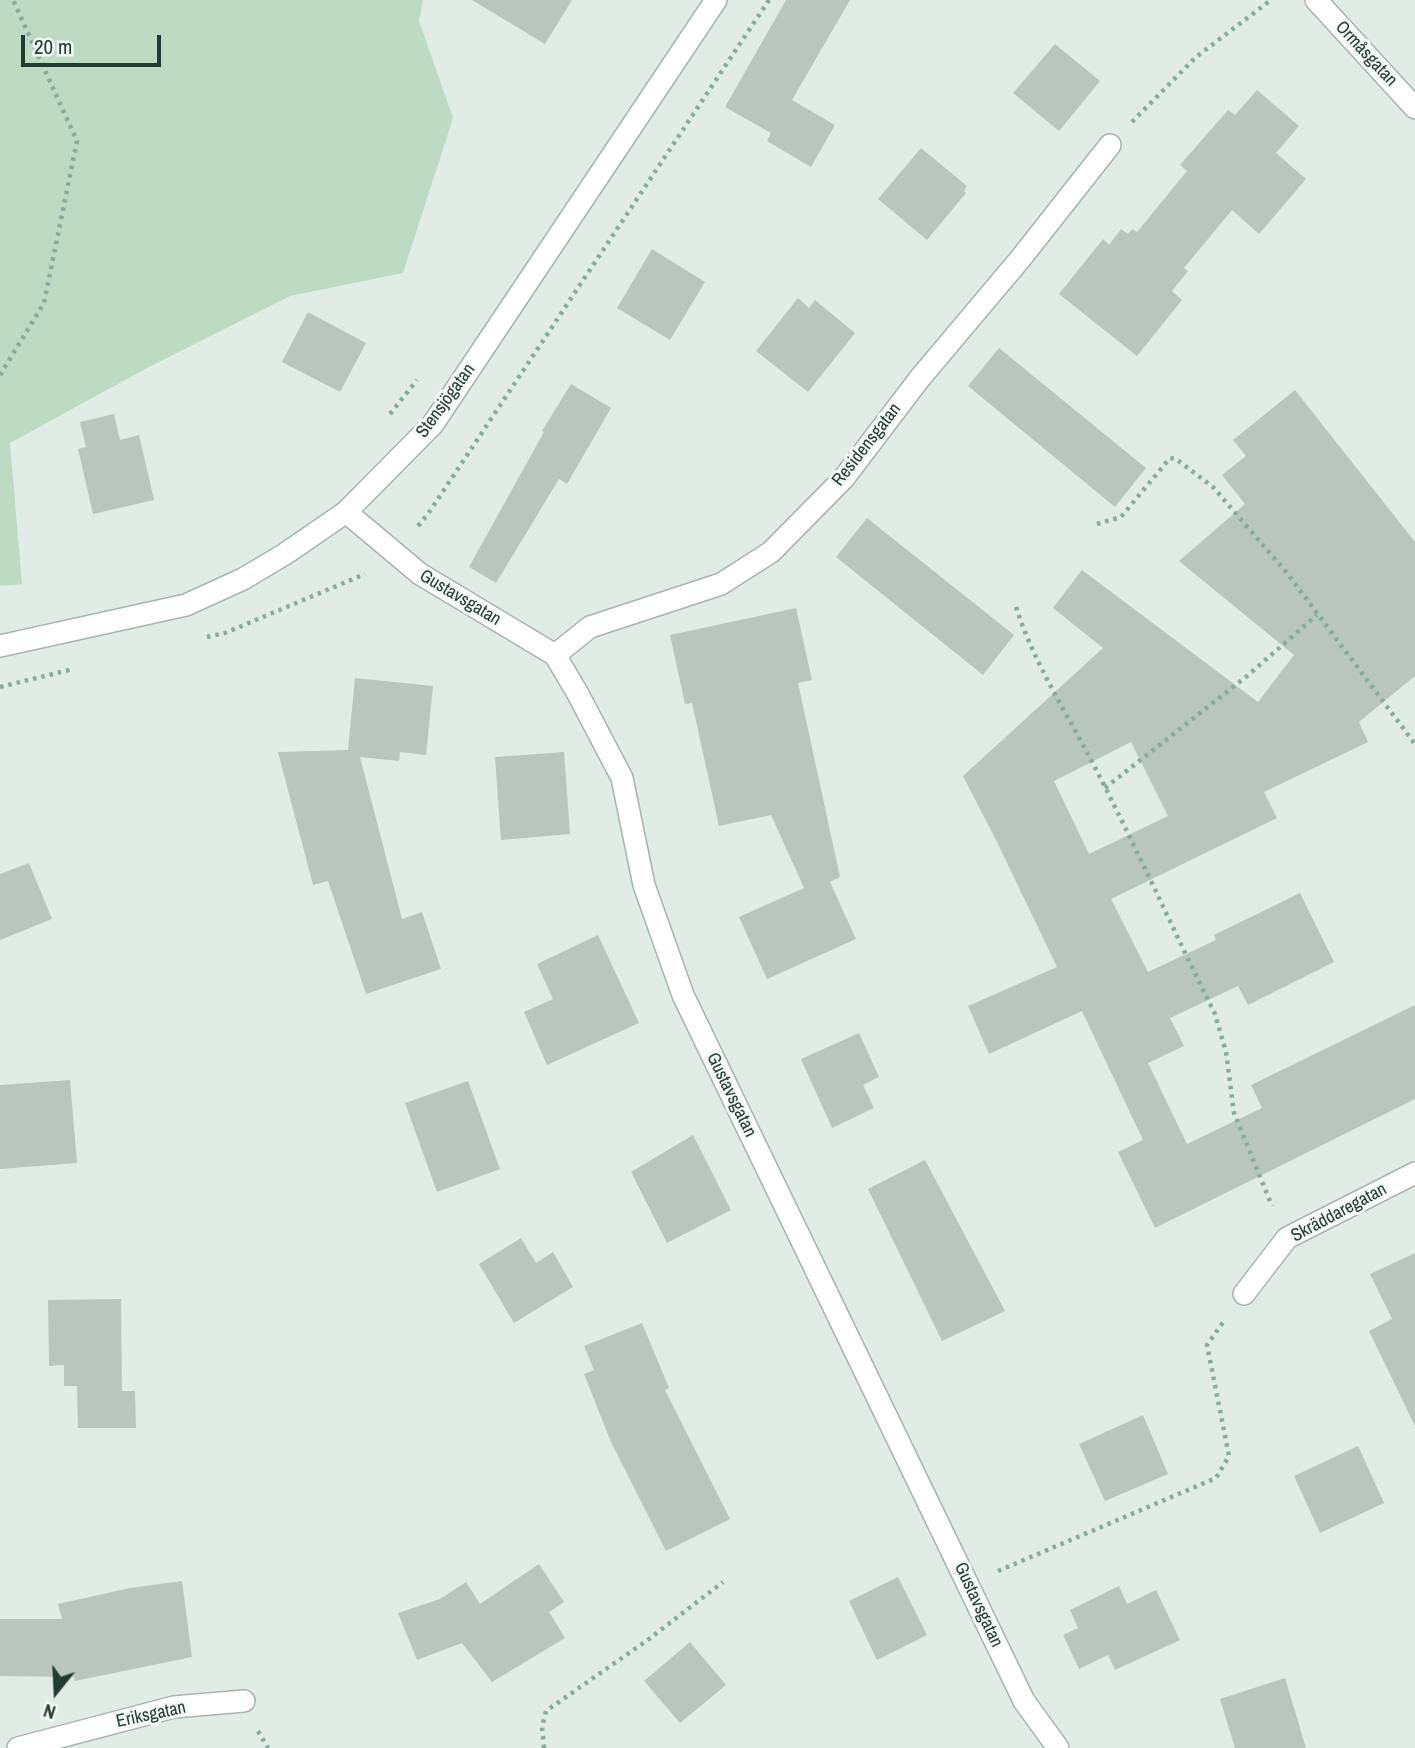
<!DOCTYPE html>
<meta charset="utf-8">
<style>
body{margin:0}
#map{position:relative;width:1415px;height:1748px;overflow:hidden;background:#e2ece7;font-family:"Archivo Narrow",sans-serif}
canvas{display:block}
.north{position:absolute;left:21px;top:1657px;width:70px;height:70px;-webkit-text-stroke:5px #f3f8f5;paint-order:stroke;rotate:198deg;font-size:19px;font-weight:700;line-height:28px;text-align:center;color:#233c33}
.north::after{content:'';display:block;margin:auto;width:24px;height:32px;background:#233c33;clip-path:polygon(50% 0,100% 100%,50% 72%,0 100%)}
.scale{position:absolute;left:21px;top:35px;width:140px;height:32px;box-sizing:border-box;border:4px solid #233c33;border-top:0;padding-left:9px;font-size:21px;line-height:24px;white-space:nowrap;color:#233c33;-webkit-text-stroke:5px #f3f8f5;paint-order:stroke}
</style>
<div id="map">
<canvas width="1415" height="1748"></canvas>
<div class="north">N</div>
<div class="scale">20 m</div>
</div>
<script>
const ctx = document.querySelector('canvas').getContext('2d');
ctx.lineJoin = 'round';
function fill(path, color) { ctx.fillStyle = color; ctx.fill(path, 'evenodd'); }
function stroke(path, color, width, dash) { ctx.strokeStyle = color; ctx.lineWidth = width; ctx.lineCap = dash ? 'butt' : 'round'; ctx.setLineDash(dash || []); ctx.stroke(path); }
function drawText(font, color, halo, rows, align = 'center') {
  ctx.font = font + ' "Archivo Narrow",sans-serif'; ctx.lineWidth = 6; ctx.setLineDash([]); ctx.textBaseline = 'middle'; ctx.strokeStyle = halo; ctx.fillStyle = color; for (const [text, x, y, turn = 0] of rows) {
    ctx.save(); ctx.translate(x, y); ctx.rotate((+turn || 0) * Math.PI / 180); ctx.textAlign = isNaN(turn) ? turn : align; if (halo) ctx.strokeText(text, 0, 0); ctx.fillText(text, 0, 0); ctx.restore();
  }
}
const green = new Path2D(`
 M0,0H423L419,21L453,118L403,273L290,296L147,368L10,443L22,584L0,586Z`);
const building = new Path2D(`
 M472,0H572L545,44Z
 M786,0H850L792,100L835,125L811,167L767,141L771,133L725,107Z
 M1055,44L1100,81L1059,131L1013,93Z
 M1257,90L1299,126L1276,153L1306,179L1259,234L1232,210L1184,268L1188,271L1172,291L1182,300L1137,356L1059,294L1103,239L1109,245L1121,229L1128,234L1132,229L1137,232L1187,171L1180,165L1228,110L1235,115Z
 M921,148L967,186L964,191L966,193L927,240L878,199Z
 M652,249L705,282L670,340L617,308Z
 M798,298L809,308L815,300L855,333L808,392L756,351Z
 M308,312L366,343L340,392L282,362Z
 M999,348L1146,468L1115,507L968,386Z
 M571,384L611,408L567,484L559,479L496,583L469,567L544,432L542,431Z
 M1295,390L1415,542V676L1359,722L1368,742L1264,792L1277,818L1111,899L1148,972L1216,940L1214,935L1300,893L1334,962L1248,1005L1238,986L1170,1018L1184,1046L1148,1063L1187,1144L1262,1108L1251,1085L1415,1005V1099L1155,1228L1118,1152L1143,1140L1082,1011L989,1054L968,1006L1057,967L997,842L963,776L1103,648L1053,608L1082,570L1258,702L1294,655L1179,561L1245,504L1222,475L1246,456L1233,440ZM1131,742L1168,816L1089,854L1054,781Z
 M114,414L120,440L139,435L154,500L93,514L78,449L86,447L80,422Z
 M867,518L1014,635L983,675L836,557Z
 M796,608L812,680L798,683L840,877L830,882L856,939L767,979L739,917L804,888L771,815L719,826L692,703L685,704L670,635Z
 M355,678L433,686L426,755L400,752L399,761L360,757L402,919L422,912L441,969L366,994L328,881L313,885L278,752L348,750Z
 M564,752L570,834L501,840L495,757Z
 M29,863L52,919L0,940V874Z
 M598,935L639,1023L547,1065L524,1012L553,999L537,964Z
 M859,1033L879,1077L863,1085L874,1108L832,1128L801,1059Z
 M70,1080L77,1163L0,1169V1085Z
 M468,1081L500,1169L437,1192L405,1103Z
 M693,1135L731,1210L667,1243L631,1172Z
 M925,1160L1005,1311L942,1341L868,1189Z
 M521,1238L536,1263L553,1252L573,1287L514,1323L479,1264Z
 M1415,1253V1426L1369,1331L1392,1319L1370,1274Z
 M121,1299L122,1391H135L136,1428H78L77,1386H64V1365L49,1366L48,1300Z
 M642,1323L669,1388L665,1390L730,1519L666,1551L611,1442L584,1374L594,1370L584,1346Z
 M1143,1415L1168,1474L1105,1501L1079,1444Z
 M1358,1446L1384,1503L1320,1533L1294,1476Z
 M539,1564L564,1602L549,1612L565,1638L492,1682L462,1643L417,1660L398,1613L440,1599L466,1582L480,1604Z
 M898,1577L927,1635L877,1660L849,1601Z
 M182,1581L192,1657L75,1681L74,1677L0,1676V1619H62L58,1604L130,1588Z
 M1119,1586L1127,1604L1156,1590L1180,1640L1115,1670L1108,1655L1079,1669L1063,1635L1078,1628L1070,1610Z
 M690,1642L726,1685L680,1723L644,1681Z
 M1285,1678L1306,1748H1235L1220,1699Z`);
const path = new Path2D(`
 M1132,122L1196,57L1271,0
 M0,375L44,303L77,141L13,0
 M390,414L417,380
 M1097,524L1121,517L1170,458L1176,459L1213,487L1287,573L1415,744
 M418,526L428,514L769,0
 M1016,607C1033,661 1065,710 1091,760C1135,844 1173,930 1215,1014L1226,1052L1234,1113L1272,1206
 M207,637L225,633L365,574
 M0,687L73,669
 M1105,788L1247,676L1317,615
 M998,1571L1216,1478L1229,1456L1207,1345L1224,1321
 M258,1731L268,1748
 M544,1748L542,1727L546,1711L649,1639L723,1582`);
const street = new Path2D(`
 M1316,0L1415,108
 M346,512L420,574L555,655L578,694L622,778L644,885L683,995L1024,1701L1058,1748
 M555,655L590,627L721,584L771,552L844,478L920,378L1021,258L1110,145
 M1244,1294L1287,1238L1415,1173
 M18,1748L174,1707L244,1701`);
const secondary = new Path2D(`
 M0,646L186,605L243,579L285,554L346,512L433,424L716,0`);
const streetNames = [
 ["Ormåsgatan",1366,54,47],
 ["Stensjögatan",446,401,-54],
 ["Residensgatan",867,445,-52],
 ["Gustavsgatan",460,598,31],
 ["Gustavsgatan",731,1095,64],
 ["Skräddaregatan",1339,1213,-28],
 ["Gustavsgatan",978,1605,65],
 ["Eriksgatan",151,1715,-12]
];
fill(green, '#bcdbc2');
fill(building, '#b8c6bf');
stroke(street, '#a5b4ad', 24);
stroke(secondary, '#a1b7ad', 24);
stroke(path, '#85ad9d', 4.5, [3.5, 5]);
stroke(street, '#fff', 21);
stroke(secondary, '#fff', 21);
drawText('18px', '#233c33', '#f3f8f5', streetNames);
</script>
